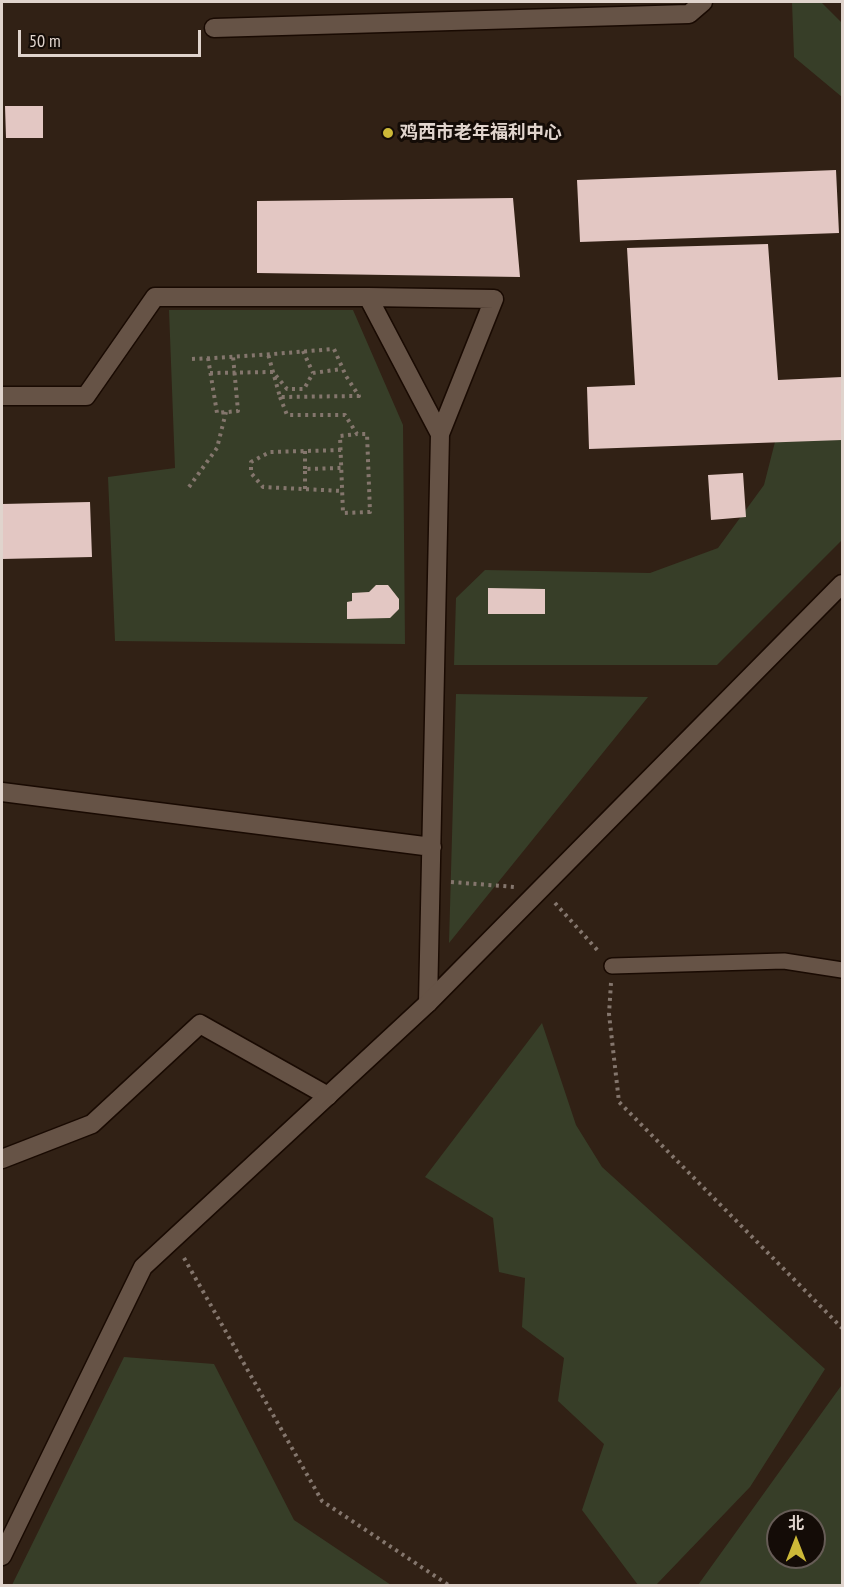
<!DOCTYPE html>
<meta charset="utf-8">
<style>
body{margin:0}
#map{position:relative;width:844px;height:1587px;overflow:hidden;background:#312115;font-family:"PT Sans Narrow","Noto Sans SC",sans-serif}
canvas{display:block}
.frame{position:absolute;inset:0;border:3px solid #e0d4cd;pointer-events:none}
.north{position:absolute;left:766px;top:1509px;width:60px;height:60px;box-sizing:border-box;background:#140c07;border:2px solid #665c56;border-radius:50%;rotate:0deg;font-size:16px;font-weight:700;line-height:24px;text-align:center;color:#e0d4cd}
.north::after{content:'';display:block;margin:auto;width:21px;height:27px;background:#cdb938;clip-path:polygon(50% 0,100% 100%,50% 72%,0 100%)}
.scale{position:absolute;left:18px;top:30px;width:183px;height:27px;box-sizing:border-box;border:3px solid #e0d4cd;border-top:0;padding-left:8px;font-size:18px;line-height:21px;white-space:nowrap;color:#e0d4cd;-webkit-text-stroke:4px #140c07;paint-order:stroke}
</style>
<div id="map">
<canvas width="844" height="1587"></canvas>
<div class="frame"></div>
<div class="north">北</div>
<div class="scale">50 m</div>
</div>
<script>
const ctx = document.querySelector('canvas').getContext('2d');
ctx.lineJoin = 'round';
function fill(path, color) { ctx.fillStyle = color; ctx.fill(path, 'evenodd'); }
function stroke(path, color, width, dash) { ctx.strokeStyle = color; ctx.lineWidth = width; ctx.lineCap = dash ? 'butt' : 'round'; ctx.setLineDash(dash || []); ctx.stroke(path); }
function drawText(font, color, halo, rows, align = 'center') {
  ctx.font = font + ' "PT Sans Narrow","Noto Sans SC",sans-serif'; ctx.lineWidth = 6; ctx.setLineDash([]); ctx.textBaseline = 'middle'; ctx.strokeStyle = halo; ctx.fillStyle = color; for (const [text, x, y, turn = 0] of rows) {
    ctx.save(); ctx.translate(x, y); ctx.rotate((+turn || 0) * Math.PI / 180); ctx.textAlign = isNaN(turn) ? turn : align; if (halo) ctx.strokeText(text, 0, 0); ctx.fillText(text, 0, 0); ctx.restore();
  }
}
const green = new Path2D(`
 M792,2L822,3L842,23V97L794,57Z
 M169,310H353L403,425L405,644L115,641L108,477L175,468Z
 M842,383V540L717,665H454L456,598L485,570L650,573L718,548L764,485L776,438Z
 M456,694L648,697L449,943Z
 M542,1023L576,1125L602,1167L825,1369L750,1487L656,1585H638L582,1510L604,1444L558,1401L564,1358L522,1327L525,1278L499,1272L493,1218L425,1177Z
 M124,1357L214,1364L294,1520L391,1585H12Z
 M841,1386L842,1585H698ZM778,1521H814V1557H778Z`);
const building = new Path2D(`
 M5,106H43V138H6Z
 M836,170L839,233L580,242L577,180Z
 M513,198L520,277L257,273V201Z
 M768,244L778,380L842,377V440L589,449L587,387L635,385L627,248Z
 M743,473L746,517L711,520L708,475Z
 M90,502L92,557L2,559V504Z
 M376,585H388L399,599V609L390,618L347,619V602L352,601V593L369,592Z
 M488,588L545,589V614H488Z`);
const path = new Path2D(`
 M303,351L313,373
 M208,358L217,413L238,411L233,356
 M192,359C239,357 286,353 334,349L346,376L359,396L280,397L268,354
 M210,373L273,372L287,389H304L313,373L342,369
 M280,397L287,415H345L357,434H367L370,512L343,513L340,436L357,434
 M341,450L270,452L251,462V473L263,487L342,491
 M305,451V469
 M189,487L217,448L226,412
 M305,489V469L342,468
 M451,882L515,887
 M555,903L600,953
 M611,983L609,1014L619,1102L842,1328
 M184,1258L322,1501L450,1586`);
const service = new Path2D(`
 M612,966L784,961L842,970`);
const minor = new Path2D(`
 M214,28L689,14L703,2
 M368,297L494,299L440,434L428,1003
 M2,396H86L155,297H368L440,434
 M2,792L432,847
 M2,1159L92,1124L200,1024L328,1096`);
const tertiary = new Path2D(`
 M2,1556L143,1267L428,1003L842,584`);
const markers = [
 [388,133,6,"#cdb938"]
];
const poiNames = [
 ["鸡西市老年福利中心",400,133]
];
fill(green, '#373e28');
fill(building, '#e3c7c3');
stroke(service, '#190a02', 18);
stroke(minor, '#190a02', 21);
stroke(tertiary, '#190a02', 21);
stroke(path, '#84766d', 4, [3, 4.5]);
stroke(service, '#665346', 15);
stroke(minor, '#665346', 18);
stroke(tertiary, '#665346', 18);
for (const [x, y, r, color] of markers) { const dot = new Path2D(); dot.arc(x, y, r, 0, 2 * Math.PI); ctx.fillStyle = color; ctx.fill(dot); stroke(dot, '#140c07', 2); }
drawText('bold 18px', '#e0d4cd', '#140c07', poiNames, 'left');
</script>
